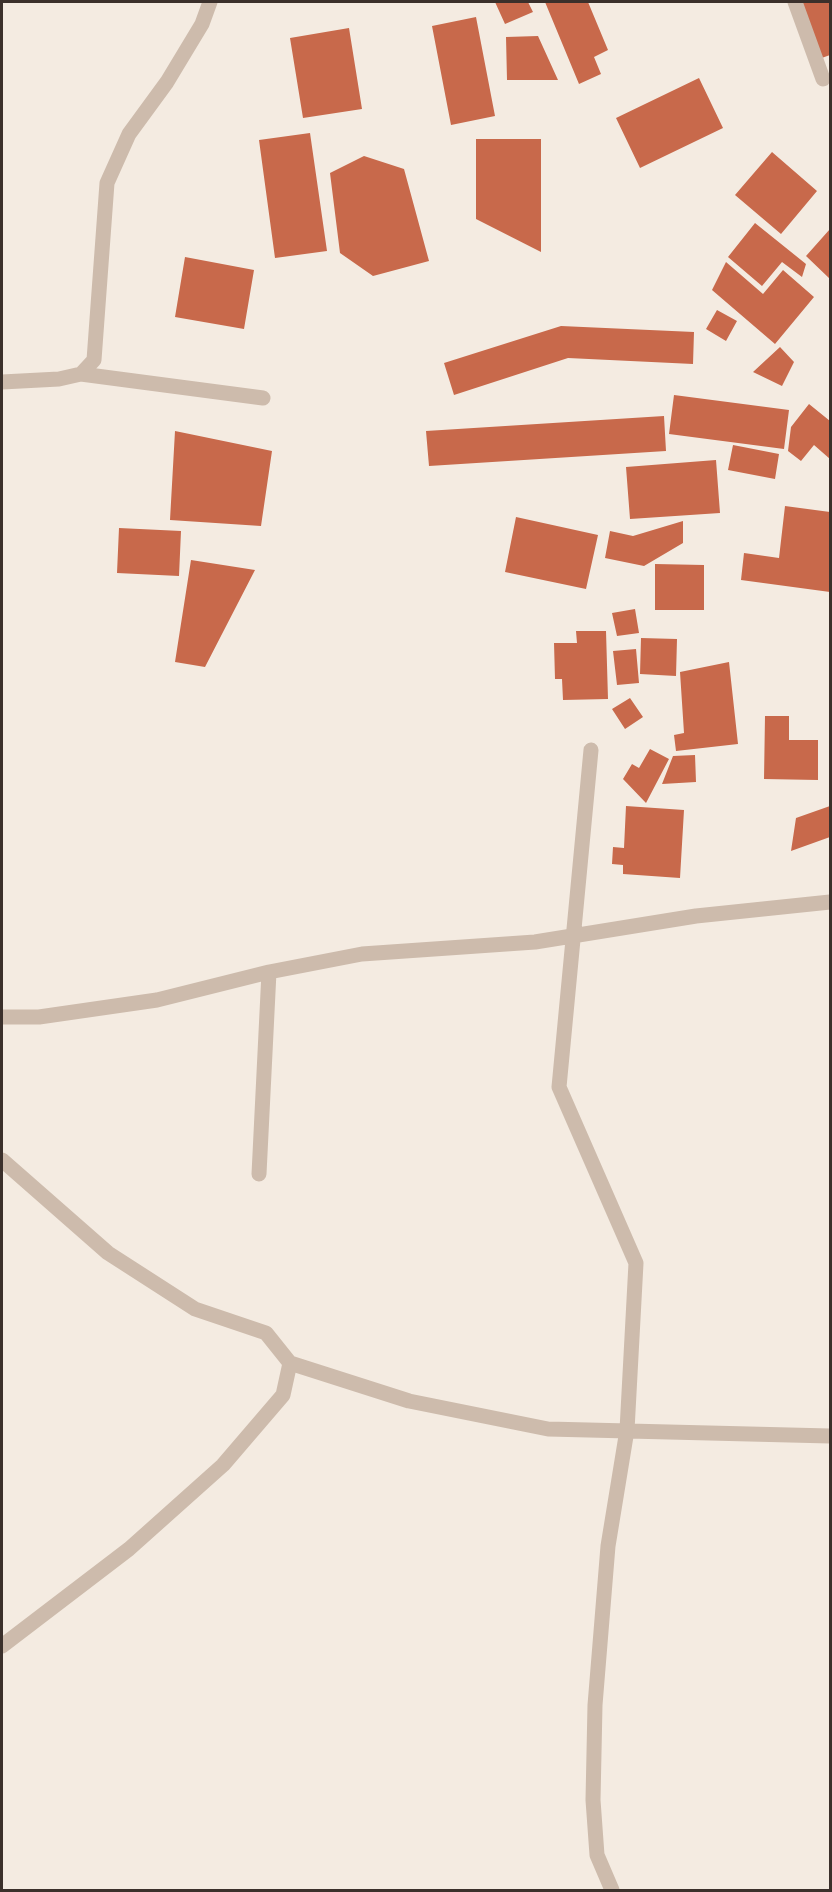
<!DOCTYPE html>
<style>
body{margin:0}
#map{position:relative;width:832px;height:1892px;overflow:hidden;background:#f4ebe1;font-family:Mulish,sans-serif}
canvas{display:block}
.frame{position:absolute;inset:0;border:3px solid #3b302b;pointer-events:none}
</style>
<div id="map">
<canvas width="832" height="1892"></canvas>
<div class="frame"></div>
</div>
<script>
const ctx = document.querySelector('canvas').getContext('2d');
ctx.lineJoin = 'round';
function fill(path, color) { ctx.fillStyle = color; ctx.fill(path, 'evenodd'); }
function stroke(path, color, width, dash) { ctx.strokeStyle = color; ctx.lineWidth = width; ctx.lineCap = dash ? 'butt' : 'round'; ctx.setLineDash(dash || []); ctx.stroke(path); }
const building = new Path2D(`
 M495,2H528L533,12L505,24Z
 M545,2H588L608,50L594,57L601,74L579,84Z
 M800,2H830V55L819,59Z
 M476,17L495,116L451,125L432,26Z
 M349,28L362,109L303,118L290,38Z
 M538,36L558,80H507L506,37Z
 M699,78L723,128L640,168L616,118Z
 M310,133L327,251L275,258L259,140Z
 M476,139H541V252L476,219Z
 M772,152L817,191L781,234L735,195Z
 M364,156L404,169L429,261L373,276L340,253L330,173Z
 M755,223L806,264L802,277L782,262L762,286L728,257Z
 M830,229V279L806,256Z
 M185,257L254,270L244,329L175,317Z
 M726,262L763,294L783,270L814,297L775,344L712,290Z
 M717,310L737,321L726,341L706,329Z
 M561,326L694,332L693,364L568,358L454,395L444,363Z
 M780,347L794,362L782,386L753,372Z
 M674,395L789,410L784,449L669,434Z
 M809,404L830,421V459L814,445L801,461L788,451L791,427Z
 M664,416L666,451L429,466L426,431Z
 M175,431L272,451L261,526L170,520Z
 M733,445L779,454L775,479L728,470Z
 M716,460L720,513L630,519L626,467Z
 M785,506L830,512V592L741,580L744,553L779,558Z
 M516,517L598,535L586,589L505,572Z
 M683,521V543L644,566L605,558L610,531L633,536Z
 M119,528L181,531L179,576L117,573Z
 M191,560L255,570L205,667L175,662Z
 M655,564L704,565V610H655Z
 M635,609L639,633L617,636L612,613Z
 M576,631H606L608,699L563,700L562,679H555L554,643H577Z
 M641,638L677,639L676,676L640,674Z
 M636,649L639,683L617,685L613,651Z
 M729,662L738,744L676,751L674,735L684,733L680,672Z
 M630,698L643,717L625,729L612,709Z
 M765,716H789V740H818V780L764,779Z
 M650,749L669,759L646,803L623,779L632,764L639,768Z
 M695,755L696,782L662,784L673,756Z
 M626,806L684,810L680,878L623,874V865L612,864L613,847L624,848Z
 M830,806V837L791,851L796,818Z`);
const street = new Path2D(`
 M795,2L823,79
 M81,374L263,398
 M2,382L59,379L81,374L94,360L107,183L129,134L167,82L202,24L210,2
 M591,750L559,1087L636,1263L627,1430L608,1546L595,1705L593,1800L597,1855L612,1890
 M2,1017H39L157,1000L269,972L362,954L535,942L696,916L830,902
 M2,1160L108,1253L195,1309L266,1333L290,1363L283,1395L223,1465L129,1549L2,1646
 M259,1174L269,972
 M290,1363L409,1401L548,1429L830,1436`);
fill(building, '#c8694b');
stroke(street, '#cdbbac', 15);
</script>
